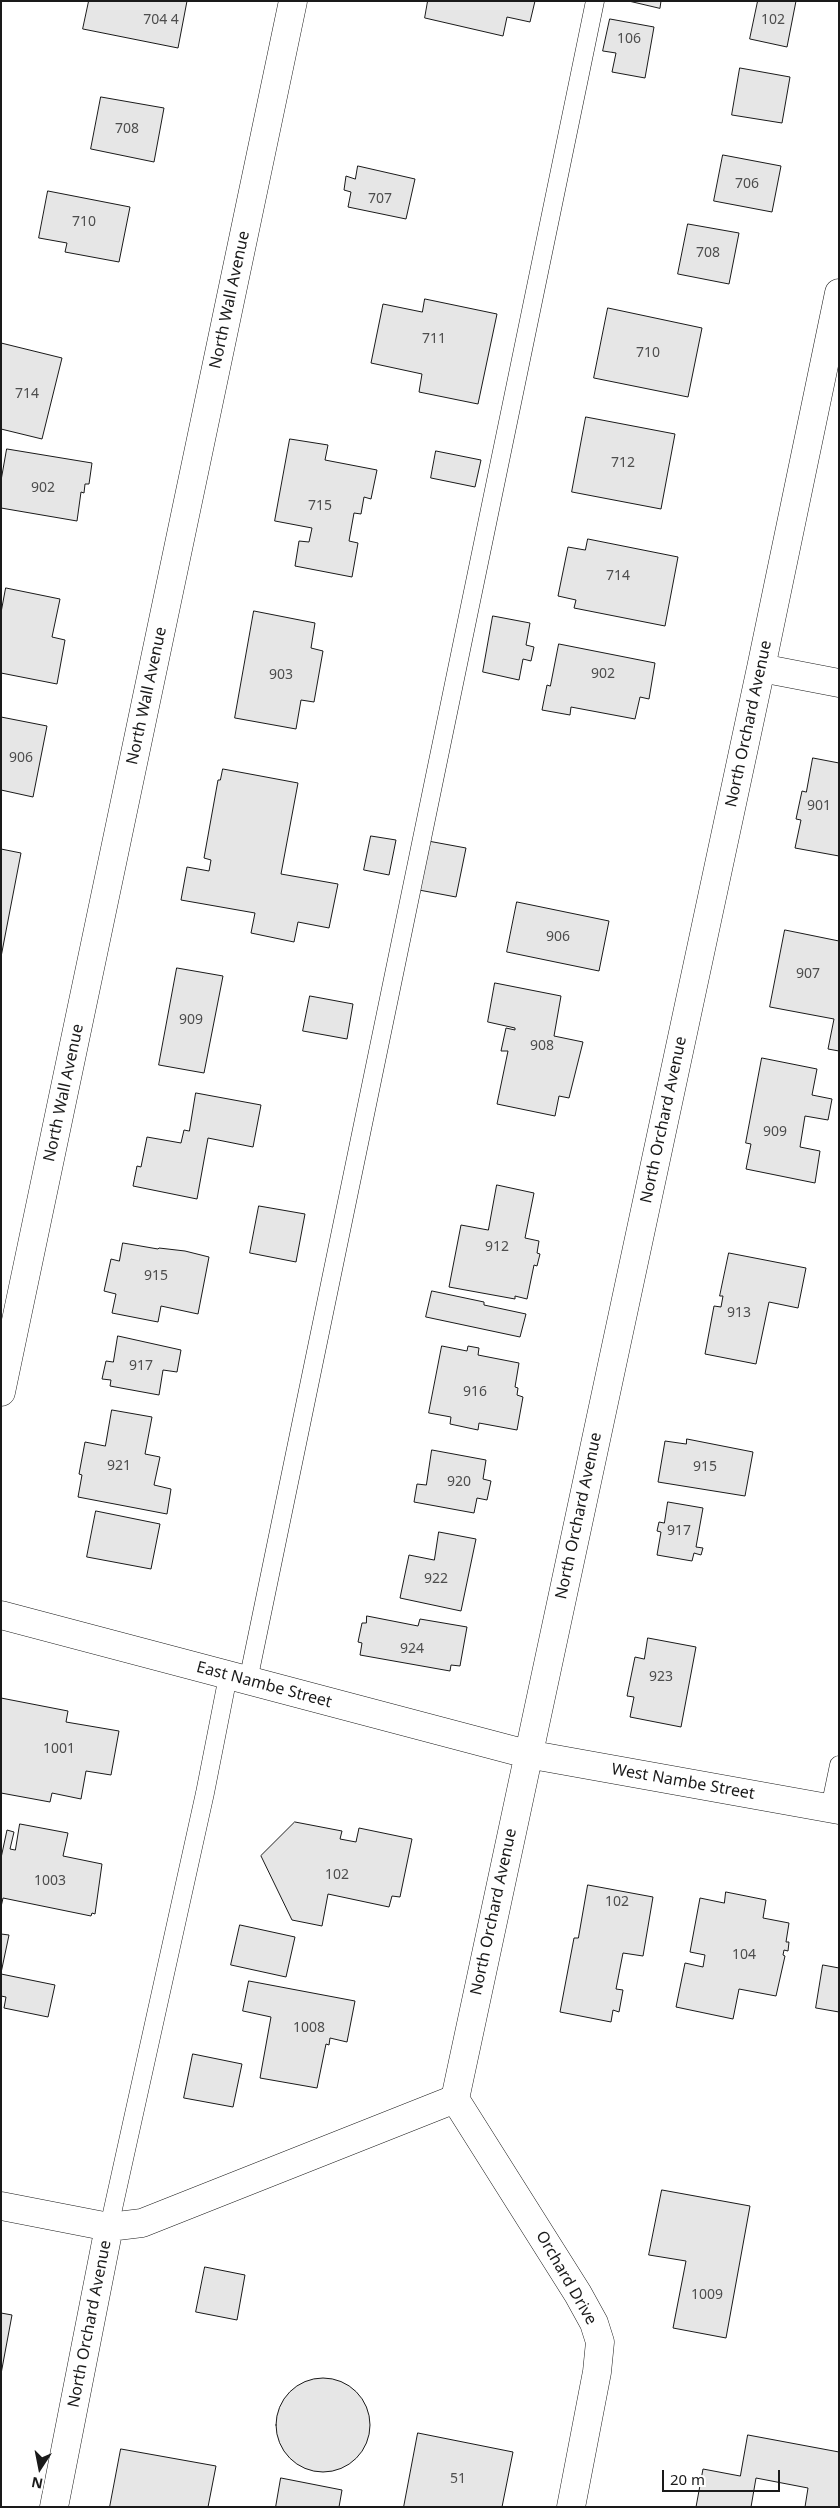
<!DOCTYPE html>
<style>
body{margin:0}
#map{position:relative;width:840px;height:2508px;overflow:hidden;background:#fff;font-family:"Noto Sans",sans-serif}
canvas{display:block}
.frame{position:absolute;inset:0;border:2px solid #1a1a1a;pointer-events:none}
.north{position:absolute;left:15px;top:2443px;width:50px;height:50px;-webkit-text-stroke:4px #fff;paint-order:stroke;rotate:191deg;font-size:14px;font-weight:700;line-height:20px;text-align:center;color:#1a1a1a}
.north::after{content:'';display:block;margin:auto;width:18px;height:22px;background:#1a1a1a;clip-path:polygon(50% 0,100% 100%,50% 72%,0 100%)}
.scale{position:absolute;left:662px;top:2470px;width:118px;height:22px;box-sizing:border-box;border:2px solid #1a1a1a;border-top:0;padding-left:6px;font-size:15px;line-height:18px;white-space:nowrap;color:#1a1a1a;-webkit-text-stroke:4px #fff;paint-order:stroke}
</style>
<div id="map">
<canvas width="840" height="2508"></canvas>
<div class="frame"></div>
<div class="north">N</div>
<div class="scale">20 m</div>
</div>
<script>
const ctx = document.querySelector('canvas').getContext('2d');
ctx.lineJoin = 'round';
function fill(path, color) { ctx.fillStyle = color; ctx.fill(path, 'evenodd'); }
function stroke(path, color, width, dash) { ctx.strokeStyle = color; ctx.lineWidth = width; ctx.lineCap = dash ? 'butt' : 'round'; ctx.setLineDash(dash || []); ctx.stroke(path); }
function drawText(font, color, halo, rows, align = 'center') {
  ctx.font = font + ' "Noto Sans",sans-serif'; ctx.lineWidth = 4; ctx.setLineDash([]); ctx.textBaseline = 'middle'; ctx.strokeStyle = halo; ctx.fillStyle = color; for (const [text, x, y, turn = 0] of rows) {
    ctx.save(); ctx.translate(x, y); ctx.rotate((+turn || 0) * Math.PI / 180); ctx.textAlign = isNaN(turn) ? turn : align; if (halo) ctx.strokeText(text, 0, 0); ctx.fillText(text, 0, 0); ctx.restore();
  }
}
const building = new Path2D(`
 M89,1H187L178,48L83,29Z
 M428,1H535L530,22L507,17L503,36L425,18Z
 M629,1H661L660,8Z
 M758,1H796L787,47L750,39Z
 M610,19L654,27L645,78L612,72L616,53L603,51Z
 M740,68L790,77L782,123L732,115Z
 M101,97L164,108L154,162L91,149Z
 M723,155L781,166L772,212L714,201Z
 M358,166L415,179L406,219L348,207L351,192L344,190L346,176L355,179Z
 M48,191L130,207L119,262L65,252L67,243L39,238Z
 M688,224L739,233L729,284L678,274Z
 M425,299L497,314L478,404L419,392L422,374L371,363L383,304L422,312Z
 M608,308L702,328L688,397L594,378Z
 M1,343L62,358L42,439L1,429Z
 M586,417L675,434L661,509L572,492Z
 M290,439L328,445L325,460L377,470L371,499L364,497L361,514L354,513L349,541L358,543L352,577L295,566L299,541L309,542L312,528L275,521Z
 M7,449L92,463L89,484H85L84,493L81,492L77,521L1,508V481Z
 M436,451L481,460L475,487L431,478Z
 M588,539L678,557L665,626L574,608L576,600L558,596L568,547L585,550Z
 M6,588L60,599L52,637L65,640L57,684L1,673V613Z
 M254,611L315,623L311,648L323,651L314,702L301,700L296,729L235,718Z
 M493,616L530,623L526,645L534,647L531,661L523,659L519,680L483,672Z
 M559,644L655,663L649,699L640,697L635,719L571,707L570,715L542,710L547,685L550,686Z
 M1,717L47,726L33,797L1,790Z
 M813,758L839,763V856L795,848L801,820L796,819L802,791L806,792Z
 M223,769L298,783L281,874L338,884L329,928L298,922L294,942L251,933L255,913L181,900L187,867L209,871L211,860L204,858L218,780H220Z
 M371,836L396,840L389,875L364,870Z
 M428,841L466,848L456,897L419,890Z
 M1,849L21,853L1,957Z
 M517,902L609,921L599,971L507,952Z
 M785,930L839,941V1051L828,1049L834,1019L770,1007Z
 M177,968L223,976L204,1073L159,1065Z
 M495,983L561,996L554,1036L583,1042L569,1098L559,1096L555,1116L497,1104L508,1051H501L506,1028L515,1030V1028L488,1022Z
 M310,996L353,1004L347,1039L303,1031Z
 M762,1058L817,1069L812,1095L832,1099L828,1120L805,1116L800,1147L820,1151L815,1183L746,1169L751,1144L746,1143Z
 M196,1093L261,1105L253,1147L208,1138L197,1199L133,1186L137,1166L141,1167L147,1137L181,1143L184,1130L189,1131Z
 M497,1185L534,1193L525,1238L539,1241L537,1253L540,1254L537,1266L534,1265L527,1299L515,1296V1299L449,1287L461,1225L488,1230Z
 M259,1206L305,1214L296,1262L250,1253Z
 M123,1243L158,1249L159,1248L185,1251L209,1257L198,1314L161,1306L158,1322L112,1313L116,1294L104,1291L111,1259L119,1261Z
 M729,1253L806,1268L798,1308L769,1302L756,1364L705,1354L714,1306L721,1307L723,1296H720Z
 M432,1291L484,1302V1305L526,1314L520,1337L426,1317Z
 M118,1336L181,1350L177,1372L163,1370L159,1395L110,1386L111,1380L102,1379L106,1361L113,1362Z
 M442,1346L467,1351L468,1346L479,1348L478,1355L519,1363L515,1387L518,1388L517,1395L523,1397L517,1430L479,1423L478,1430L450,1424L451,1417L429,1413Z
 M112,1410L152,1417L145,1454L160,1457L154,1485L171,1489L167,1514L78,1497L82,1475L79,1474L85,1442L105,1446Z
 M687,1439L753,1452L745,1496L658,1482L665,1441L686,1444Z
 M432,1450L486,1460L483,1479L491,1481L487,1500L477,1498L474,1513L414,1502L417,1484L426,1485Z
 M668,1502L703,1508L696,1547L703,1548L701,1555L694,1553L692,1561L657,1555L661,1532L657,1531L659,1522L664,1523Z
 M96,1511L160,1524L151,1569L87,1557Z
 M439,1532L476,1539L461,1611L400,1598L409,1555L434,1560Z
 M367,1616L418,1626L420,1619L467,1627L460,1666L451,1665L450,1671L360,1655L362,1643L358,1642L362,1623H366Z
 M648,1638L696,1647L681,1727L630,1717L634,1697L627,1696L635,1657L644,1659Z
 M1,1698L68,1711L66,1722L119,1731L111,1775L86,1771L81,1799L52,1793L50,1802L1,1793Z
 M295,1822L342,1831L340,1839L356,1842L359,1828L412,1839L400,1897L392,1896L389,1907L328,1894L322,1926L292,1920L261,1856Z
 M20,1824L68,1833L63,1856L102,1864L95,1914L92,1913L91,1916L3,1898L1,1907V1858L7,1830L14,1832L10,1849L15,1850Z
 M588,1885L653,1897L643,1956L623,1953L616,1989L623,1990L619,2012L613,2010L611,2022L560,2012L574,1938H578Z
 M726,1892L766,1900L763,1918L789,1923L786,1942H789L788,1951L784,1950L783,1955L785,1956L776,1996L739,1989L733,2019L676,2007L685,1963L703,1967L705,1955L690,1952L700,1898L724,1903Z
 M240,1925L295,1937L286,1977L231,1965Z
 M1,1934L9,1935L1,1973Z
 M823,1965L839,1968V2012L816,2008Z
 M1,1974L55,1985L48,2017L4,2008L6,1997L1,1996Z
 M249,1981L355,2001L347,2042L330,2038L329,2045L326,2044L317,2088L260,2078L271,2017L243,2011Z
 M193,2054L242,2064L233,2107L184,2098Z
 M662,2190L750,2206L726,2338L673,2328L686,2261L649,2255Z
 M205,2267L245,2275L237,2320L196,2312Z
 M1,2313L12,2315L1,2374Z
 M276 2425a47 47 0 1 1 94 0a47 47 0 1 1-94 0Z
 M418,2433L513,2452L502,2507H404Z
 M748,2435L839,2452V2507H805L808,2488L756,2478L751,2507H696L703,2469L740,2476Z
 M121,2449L216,2466L208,2507H110Z
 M281,2478L342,2490L339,2507H276Z`);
const lane = new Path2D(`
 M248,1681L595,1
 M830,1808L839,1765
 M109,2227L205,1793L228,1676`);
const street = new Path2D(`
 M761,668L839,683
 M1,1392L293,1
 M1,1615L527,1754L839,1810
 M455,2099L761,668L839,293
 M455,2099L578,2294L594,2323L600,2342L597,2372L571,2507
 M1,2206L109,2227L142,2223L455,2099
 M54,2507L109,2227`);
const numberNames = [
 ["704 4",161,20],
 ["102",773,20],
 ["106",629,39],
 ["708",127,129],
 ["706",747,184],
 ["707",380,199],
 ["710",84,222],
 ["708",708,253],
 ["711",434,339],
 ["710",648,353],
 ["714",27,394],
 ["712",623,463],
 ["902",43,488],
 ["715",320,506],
 ["714",618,576],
 ["902",603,674],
 ["903",281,675],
 ["906",21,758],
 ["901",819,806],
 ["906",558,937],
 ["907",808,974],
 ["909",191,1020],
 ["908",542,1046],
 ["909",775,1132],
 ["912",497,1247],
 ["915",156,1276],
 ["913",739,1313],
 ["917",141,1366],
 ["916",475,1392],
 ["921",119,1466],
 ["915",705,1467],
 ["920",459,1482],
 ["917",679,1531],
 ["922",436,1579],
 ["924",412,1649],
 ["923",661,1677],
 ["1001",59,1749],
 ["102",337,1875],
 ["1003",50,1881],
 ["102",617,1902],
 ["104",744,1955],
 ["1008",309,2028],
 ["1009",707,2295],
 ["51",458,2479]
];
const streetNames = [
 ["North Wall Avenue",230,300,-78],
 ["North Wall Avenue",147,696,-78],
 ["North Orchard Avenue",749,724,-78],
 ["North Wall Avenue",64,1093,-78],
 ["North Orchard Avenue",664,1120,-78],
 ["North Orchard Avenue",579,1516,-78],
 ["East Nambe Street",264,1685,15],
 ["West Nambe Street",683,1782,10],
 ["North Orchard Avenue",494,1912,-78],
 ["Orchard Drive",566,2278,60],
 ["North Orchard Avenue",90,2324,-79]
];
fill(building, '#e6e6e6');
stroke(building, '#1a1a1a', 1);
stroke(lane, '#1a1a1a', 19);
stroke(street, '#1a1a1a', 29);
stroke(lane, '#fff', 18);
stroke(street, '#fff', 28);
drawText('14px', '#4d4d4d', null, numberNames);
drawText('16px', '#1a1a1a', '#fff', streetNames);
</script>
